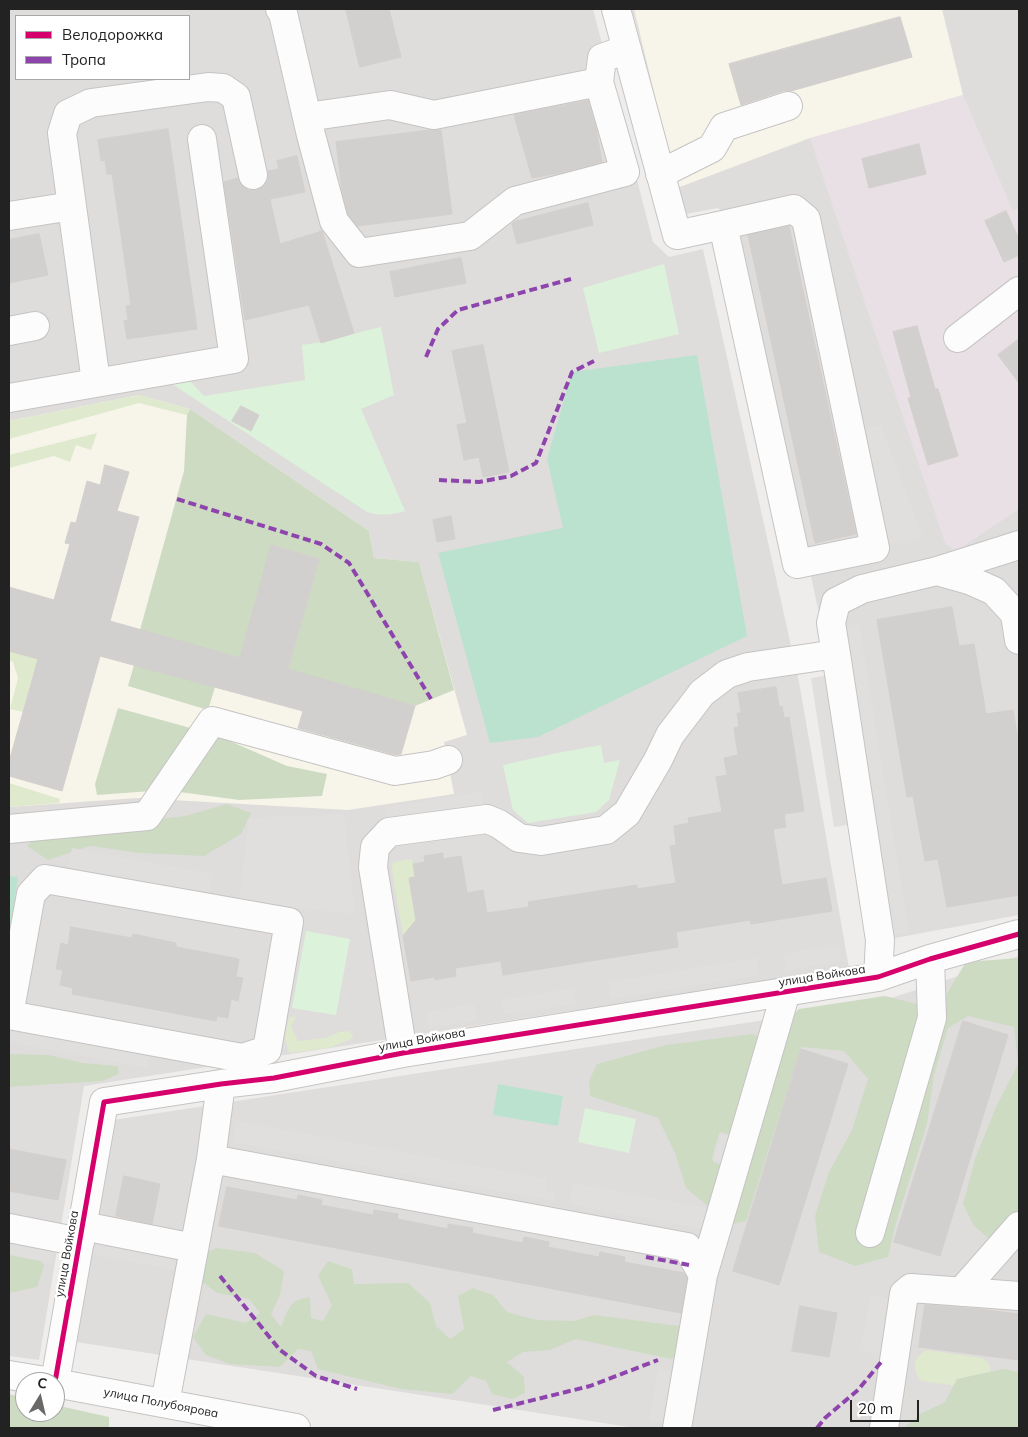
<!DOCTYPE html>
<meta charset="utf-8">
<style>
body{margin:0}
#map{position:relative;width:1028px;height:1437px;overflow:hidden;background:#efedeb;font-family:Mulish,sans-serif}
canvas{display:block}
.frame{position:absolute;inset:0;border:10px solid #222;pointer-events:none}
.legend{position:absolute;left:15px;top:15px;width:175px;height:65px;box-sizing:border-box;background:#fff;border:1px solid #a7a7a7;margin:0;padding:6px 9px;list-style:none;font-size:15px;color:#222}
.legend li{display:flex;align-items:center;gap:10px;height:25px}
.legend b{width:25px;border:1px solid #a7a7a7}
.north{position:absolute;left:15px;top:1372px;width:50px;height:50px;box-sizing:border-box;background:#fff;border:1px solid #a7a7a7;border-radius:50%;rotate:9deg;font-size:14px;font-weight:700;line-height:20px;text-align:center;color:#222}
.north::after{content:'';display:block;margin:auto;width:18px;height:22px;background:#6a6968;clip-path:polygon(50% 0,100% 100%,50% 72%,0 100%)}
.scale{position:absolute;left:850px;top:1400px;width:69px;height:22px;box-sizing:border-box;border:2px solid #222;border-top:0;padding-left:6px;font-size:15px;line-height:18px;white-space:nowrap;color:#222;-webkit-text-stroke:4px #fff;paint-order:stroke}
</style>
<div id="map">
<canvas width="1028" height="1437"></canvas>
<div class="frame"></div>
<ul class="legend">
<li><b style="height:6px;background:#d6006c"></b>Велодорожка</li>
<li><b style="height:6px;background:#8e44ad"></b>Тропа</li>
</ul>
<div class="north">С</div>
<div class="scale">20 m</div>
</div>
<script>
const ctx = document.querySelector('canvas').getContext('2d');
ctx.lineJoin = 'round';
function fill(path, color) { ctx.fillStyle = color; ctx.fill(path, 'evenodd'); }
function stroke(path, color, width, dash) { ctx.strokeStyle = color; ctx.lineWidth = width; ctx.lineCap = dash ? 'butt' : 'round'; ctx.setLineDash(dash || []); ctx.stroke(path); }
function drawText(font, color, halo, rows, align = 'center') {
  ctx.font = font + ' Mulish,sans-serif'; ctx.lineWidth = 5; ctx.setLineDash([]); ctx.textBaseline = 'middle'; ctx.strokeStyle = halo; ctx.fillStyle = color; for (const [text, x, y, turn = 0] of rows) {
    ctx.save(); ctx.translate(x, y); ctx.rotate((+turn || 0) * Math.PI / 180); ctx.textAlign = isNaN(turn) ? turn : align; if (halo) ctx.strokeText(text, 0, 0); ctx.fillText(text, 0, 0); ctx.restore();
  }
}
const residential = new Path2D(`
 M9,9H593L653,242L669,257L703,249L799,682L849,968L84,1086L39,1360L9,1356ZM16,16H189V79H16Z
 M632,9H1019V915L890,939L734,223L718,208L686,214Z
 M1019,956V1428H636L76,1342L113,1120L876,1003Z`);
const industrial = new Path2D(`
 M963,95L1013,211L1019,208V509L955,552L945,543L810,138Z`);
const education = new Path2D(`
 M634,9H942L963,95L810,138L677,188Z
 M139,395L190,409L369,531L374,558L419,562L467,735L444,742L454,794L348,810L137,798L9,807V421Z`);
const grass = new Path2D(`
 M139,395L190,409L187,415L139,403L9,439V421Z
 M97,433L91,450L76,445L70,462L54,456L9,468V455Z
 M9,651L49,662L45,678L33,674L23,712L10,709L18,678L13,662L9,660Z
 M9,783L60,799L59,803L9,807Z
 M412,859L415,877L409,878L416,923H414L403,936L392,871L393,862Z
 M296,1016L291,1026L298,1041L326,1038L339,1032L349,1031L354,1038L329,1048L289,1053L285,1037L289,1018Z
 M926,1350L982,1358L989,1364L991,1373L979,1389L921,1381C912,1367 912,1360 926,1350Z`);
const forest = new Path2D(`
 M190,409L369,531L374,558L419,562L454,690L415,706L314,677H286L319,559L272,545L240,658L140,630L184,471L187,415Z
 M134,665L215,687L208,710L128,686Z
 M118,708L216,735L287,766L327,774L322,796L239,800L165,790L97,795L95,784Z
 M227,804L251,813L241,834L204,856L139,853L90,846L48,860L27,846L48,826L128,823L185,816Z
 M1019,958V1211L994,1243L974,1226L963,1204L975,1159L996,1107L1018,1064L1014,1027L968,1016L948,1028L934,1075L927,1124L895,1226L888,1257L855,1266L819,1252L815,1216L829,1172L852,1130L868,1079L844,1051L801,1047L746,1221L733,1224L725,1211L782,1025L799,1009L885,996L917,1004L946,995L966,962Z
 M752,1034L765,1040L741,1138L721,1132L719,1134L712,1158L714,1162L732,1168L718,1207L708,1206L686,1188L675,1153L658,1118L590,1096L589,1081L597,1064L666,1045Z
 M9,1054L49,1055L82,1063L118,1066L119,1074L102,1081L9,1087Z
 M9,1243L30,1246L44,1266L37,1287L9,1293Z
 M217,1248L255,1253L284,1271L280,1295L271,1314L281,1327C288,1310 289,1299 310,1297L311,1318L323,1321L332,1305L318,1276L328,1261L352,1269L354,1284L408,1283L430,1303L436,1326L450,1339L464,1329L458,1296L473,1288L493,1295L507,1312L537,1320L574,1321L594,1315L680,1326L689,1334L684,1353L671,1359L576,1339L550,1350L523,1352L507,1362L524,1377L525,1393L512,1399L492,1394L486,1381L471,1376L452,1394L401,1389L318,1369L311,1351L298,1349L280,1367L230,1364L206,1355L193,1337L206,1314L246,1323L260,1313L249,1299L217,1293L197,1278L201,1254Z
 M1003,1369L1019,1372V1428H904L920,1414L945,1402L957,1379Z
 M9,1394L25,1398V1412H55V1405L109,1417V1428H9Z`);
const park = new Path2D(`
 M664,264L679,334L599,353L583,288Z
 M381,327L394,395L361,409L405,511C392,515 381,516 367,512L169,382L189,380L204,396L305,380L302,345C329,342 355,333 381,327Z
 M601,745L604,763L620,760L609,800L596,812L528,823L513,810L503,765L552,754Z
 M306,931L350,939L336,1015L292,1008Z
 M585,1108L636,1119L629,1153L578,1142Z`);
const pitch = new Path2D(`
 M697,355L747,636L538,737L490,743L438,553L563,528L547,459L572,372Z
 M9,876L18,877L9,939Z
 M498,1084L563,1096L558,1126L493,1115Z`);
const parking = new Path2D(`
 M881,426L923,538L875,548L850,430Z
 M859,624L909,932L891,935L840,627Z
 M830,675L853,824L834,827L811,678Z
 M481,792L484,808L387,823L385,807Z
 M344,814L355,914L239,902L249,818Z
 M72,848L213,874L208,900L68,874Z
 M839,945L841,961L786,971L783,954Z
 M756,958L759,975L611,999L608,982Z
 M574,988L576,1004L504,1015L501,1000Z
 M474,1004L477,1020L429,1028L426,1012Z
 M9,1023L152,1045L148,1068L9,1042Z
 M237,1121L547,1179L545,1190L556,1192L554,1201L233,1142Z
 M721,1134L742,1140L735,1165L714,1159Z
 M573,1183L711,1209L707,1230L569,1204Z
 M98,1231L179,1247L174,1270L93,1254Z
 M9,1232L56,1241L51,1263L9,1255Z
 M871,1295L892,1299L881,1354L860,1350Z
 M658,1370L684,1374L676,1425L649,1421Z`);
const building = new Path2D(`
 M346,9H389L401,57L360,67Z
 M900,17L912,57L791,91H783L741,105L729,64Z
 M588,101L596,128L602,162L564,172L532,178L514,115Z
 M168,129L197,329L127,339L124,321L128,320L126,306L131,305L118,214L112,174H107L105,160L101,161L98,140Z
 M430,130H441L452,214L357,226L348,214L342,190L336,142Z
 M919,144L926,174L869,188L862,159Z
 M297,156L305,192L270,199L280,244L322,231L354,333L321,343L309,305L245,320L224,182L238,178L241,185L248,190H257L263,187L268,180V171L279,169L277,161Z
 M588,203L593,225L517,244L512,224L514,222Z
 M1006,211L1019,239V255L1004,262L985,221Z
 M789,226L856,534L815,543L748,235Z
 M39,234L48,275L9,283V240Z
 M461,258L466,283L395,297L390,272Z
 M917,326L935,389H938L958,456L928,465L908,398L911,397L893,332Z
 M1019,339V383L998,355Z
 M483,345L509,472L483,477L479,457L464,460L457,425L467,423L452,351Z
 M241,406L259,415L251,431L232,421Z
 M105,465L129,472L117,511L139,517L110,621L240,658L271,545L319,559L288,669L415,706L401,754L396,755L298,728L303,711L100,656L62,791L9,776V762L38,659L9,651V587L54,600L70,544L65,543L71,522L76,523L87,481L100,485Z
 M451,516L455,539L437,542L433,520Z
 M952,607L959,646L974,644L986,714L1013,710L1019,745V895L947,907L938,859L925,861L913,796L907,797L877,620Z
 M776,687L779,707L782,706L784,718L789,717L804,811L784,814L786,827L773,829L782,885L826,878L832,911L751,924L750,920L676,932L678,947L503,975L501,961L455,968L456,976L435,980L434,977L411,981L403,936L416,920L409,878L415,877L413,864L425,862L424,856L443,853V859L461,856L467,893L483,890L487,913L529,907L528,902L637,885V889L676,883L670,846L676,845L674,826L689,823L688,818L722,812L716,777L727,775L724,758L738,755L734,728L739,727L737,713H741L738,693Z
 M71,927L132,938L133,934L176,943V947L239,959L236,977L243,978L238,1001L231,999L228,1018L217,1016L216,1021L72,994L73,988L60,985L63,970L56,969L61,943L68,945Z
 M963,1021L1008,1035L940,1256L894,1242Z
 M801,1049L848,1064L779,1285L733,1271Z
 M9,1149L66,1160L58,1200L9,1191Z
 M124,1176L160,1184L152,1224L116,1216Z
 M227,1187L297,1200L298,1195L322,1200L321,1205L373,1215L374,1210L398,1214L397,1219L448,1229V1224L473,1228L472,1233L523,1243L524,1237L549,1242L548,1247L599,1257L600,1252L625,1257L624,1262L684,1273L687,1278L681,1313L219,1226Z
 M925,1305L978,1309L1019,1314V1360L919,1347Z
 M800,1306L837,1313L829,1357L792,1351Z`);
const minor = new Path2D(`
 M280,9L283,13L311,135L334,221L359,253L470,236L515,201L625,172L599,82L434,115L390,105L307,117
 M616,9L677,235L723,225L797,564L875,548L806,219L794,209L723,225
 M599,82L602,58L627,49
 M660,174L712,148L724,127L788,106
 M9,216L72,206
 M9,331L35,326
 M958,338L1019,291
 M96,382L62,133L68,114L91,103L208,87L223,88L236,97L253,175
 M9,398L234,359L202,139
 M937,571L969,580L994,591L1015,614L1019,640
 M836,654L831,623L836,602L862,589L937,571L1019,545
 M9,829L147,816L212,721L395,771L434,765L448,760
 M9,1015L31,894L45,879L289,922L267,1050L242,1058L9,1015
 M403,1053L373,867L375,847L389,832L487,819L499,824L519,838L541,841L606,830L627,813L658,760L670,735L702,693L727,674L748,667L836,654L880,940L878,977
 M211,1159L687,1247L703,1275L677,1428
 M83,1226L194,1248
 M9,1228L80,1242
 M870,1233L932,1018L930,959
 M703,1275L786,992
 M961,1292L1019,1226
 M9,1375L51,1382
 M55,1382L104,1102L221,1084L274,1078L403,1053L878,977L930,959L1019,934
 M55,1383L296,1428
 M165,1403L211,1159L221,1084
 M884,1428L904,1294L911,1288L1019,1296`);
const quiet = new Path2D(`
 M426,357L438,329L458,310L571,279
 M439,480L479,482L511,476L536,463L572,372L594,361
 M177,499L321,544L349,563L431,699
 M646,1257L689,1265
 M220,1276L280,1350L316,1376L357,1389
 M493,1410L590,1386L658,1360
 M817,1428L825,1418L858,1390L882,1361`);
const cycleway = new Path2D(`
 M55,1382L104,1102L221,1084L274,1078L403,1053L878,977L930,959L1019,934`);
const streetNames = [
 ["улица Войкова",822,976,-9],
 ["улица Войкова",422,1040,-10],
 ["улица Войкова",67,1254,-80],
 ["улица Полубоярова",161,1403,11]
];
fill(residential, '#dfdddc');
fill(industrial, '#e8e0e5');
fill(education, '#f7f5e9');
fill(grass, '#dee9cd');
fill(forest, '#cddbc3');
fill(park, '#dcf2da');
fill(pitch, '#bae2cf');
fill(parking, '#e0dfde');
fill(building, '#d2d0ce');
stroke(building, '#d2cfcd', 1);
stroke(minor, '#c5c4c3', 30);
stroke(minor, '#fdfcfc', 28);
stroke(quiet, '#8e44ad', 4, [8, 4]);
stroke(cycleway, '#d6006c', 5);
drawText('12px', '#222', '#fff', streetNames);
</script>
